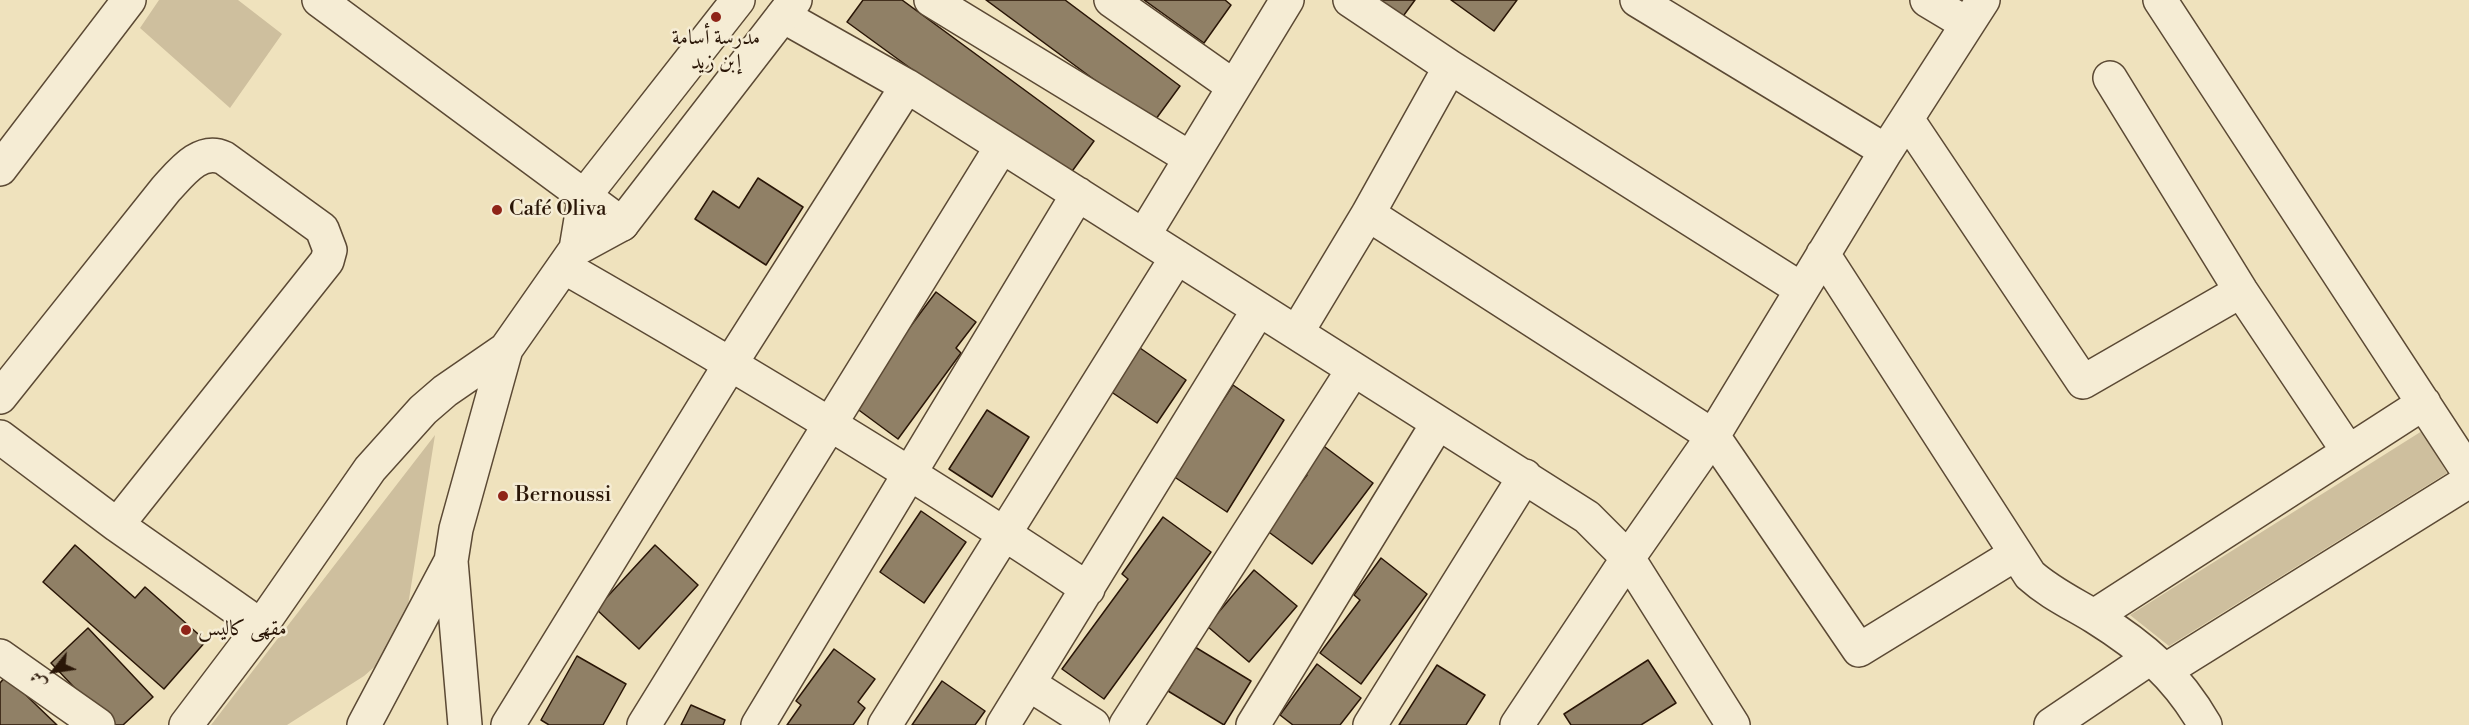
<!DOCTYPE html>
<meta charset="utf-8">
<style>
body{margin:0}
#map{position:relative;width:2469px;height:725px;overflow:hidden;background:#efe2bd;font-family:"Libre Bodoni",Amiri,serif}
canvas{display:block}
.north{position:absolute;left:24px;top:641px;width:60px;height:60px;-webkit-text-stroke:4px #f5ecd4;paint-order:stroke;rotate:240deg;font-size:16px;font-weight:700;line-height:24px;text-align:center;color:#2a1607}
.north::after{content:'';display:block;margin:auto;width:21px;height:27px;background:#2a1607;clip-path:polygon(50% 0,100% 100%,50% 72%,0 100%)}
</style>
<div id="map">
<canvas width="2469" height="725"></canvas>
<div class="north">ش</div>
</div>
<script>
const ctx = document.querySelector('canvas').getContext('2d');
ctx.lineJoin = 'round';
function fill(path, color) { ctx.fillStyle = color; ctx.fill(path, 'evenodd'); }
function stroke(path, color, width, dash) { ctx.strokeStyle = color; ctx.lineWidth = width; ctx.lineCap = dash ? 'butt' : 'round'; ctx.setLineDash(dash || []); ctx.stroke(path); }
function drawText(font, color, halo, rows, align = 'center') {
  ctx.font = font + ' "Libre Bodoni",Amiri,serif'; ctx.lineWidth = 5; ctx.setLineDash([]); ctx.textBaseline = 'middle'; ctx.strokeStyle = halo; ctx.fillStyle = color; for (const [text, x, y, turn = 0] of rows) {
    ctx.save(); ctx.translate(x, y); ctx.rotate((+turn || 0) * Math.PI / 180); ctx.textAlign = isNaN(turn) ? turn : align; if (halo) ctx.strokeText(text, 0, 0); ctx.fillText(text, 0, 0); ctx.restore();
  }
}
const green = new Path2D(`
 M159,0H238L282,34L230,108L140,28Z
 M2422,431L2447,473L2169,646L2130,615Z
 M435,435L406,618L379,663L364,676L287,725H211Z`);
const building = new Path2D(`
 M863,0H902L1094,141L1065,181L847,22Z
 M986,0H1065L1180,86L1153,123Z
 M1144,0H1225L1231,5L1204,43Z
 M1375,0H1415L1401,19Z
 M1451,0H1517L1494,31Z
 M758,178L803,207L766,265L695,219L713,191L739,208Z
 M936,292L976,322L956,348L961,353L898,439L852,405Z
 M1140,348L1186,380L1157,423L1110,391Z
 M1233,385L1284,420L1227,512L1173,476Z
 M987,410L1029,437L992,497L949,469Z
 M1321,444L1373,483L1312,564L1266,530L1307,475L1300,471Z
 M921,511L966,542L924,603L880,572Z
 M1163,517L1211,552L1104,699L1062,669L1128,579L1122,574Z
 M75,545L135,598L145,587L206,641L164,689L43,582Z
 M655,545L698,585L639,649L596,609Z
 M1381,558L1427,594L1361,684L1320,653L1360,600L1354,595Z
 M1254,570L1297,606L1249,662L1207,626Z
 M88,628L153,697L123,725H110L51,663Z
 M1195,647L1251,681L1224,725L1168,691Z
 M834,649L875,679L858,702L865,708L853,725H787L801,705L796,701Z
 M577,656L626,684L603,725H549L541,720Z
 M1648,660L1676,703L1641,725H1571L1564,714Z
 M1317,664L1361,698L1340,725H1293L1280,715Z
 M1437,665L1485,695L1466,725H1399Z
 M6,676L57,725H0V683Z
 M942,681L985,711L975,725H912Z
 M691,705L725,720L723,725H681Z`);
const minor = new Path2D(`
 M319,0L622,224
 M931,0L1190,158
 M1111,0L1233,86
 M1350,0L1450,67L1801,289
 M1637,0L1886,151
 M1927,0L1967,24
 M2160,0L2469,473
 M783,16L907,86L1587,517L1628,558L1733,725
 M2110,78L2241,291L2348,451
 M1907,119L2083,382L2241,291
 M0,169L129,0
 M1368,214L1713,436L1859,650L2014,555
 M1144,235L1287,0
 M1823,254L2030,575C2050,593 2072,603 2095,617C2143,647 2177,676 2205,725
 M564,267C742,369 918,475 1088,589
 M1297,332L1368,214L1450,67
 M0,397L166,189C181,173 200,147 224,158L322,229L330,250L327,261L117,525
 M0,437L117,525L261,626
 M2094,616L2424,403
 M0,656L98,725
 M2166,670L2469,481
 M1029,684L1093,725
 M508,725L731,363L907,86
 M644,725L1002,146
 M758,725L1078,194
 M885,725L1177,257
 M1003,725L1259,309
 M1126,725L1353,370
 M1253,725L1438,423
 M1370,725L1525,476
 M1517,725L1628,558L1713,436L1886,151L1983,0
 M2051,725L2150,658`);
const tertiary = new Path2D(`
 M576,249L622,224L795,0
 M186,725L261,626L370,469L423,410L445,391L506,349
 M364,725L451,561
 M465,725L451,561L456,529L506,349L576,249L585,195L738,0`);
const markers = [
 [716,17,6,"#8f2418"],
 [497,210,6,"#8f2418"],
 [503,496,6,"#8f2418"],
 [186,630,6,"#8f2418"]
];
const poiNames = [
 ["مدرسة أسامة",716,39,"center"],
 ["إبن زيد",716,63,"center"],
 ["Café Oliva",509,210],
 ["Bernoussi",515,496],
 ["مقهى كاليس",198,630]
];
fill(green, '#cebf9e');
fill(building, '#908066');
stroke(building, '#2a1607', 1.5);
stroke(minor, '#5b4934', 36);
stroke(tertiary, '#5b4934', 36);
stroke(minor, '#f5ecd4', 33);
stroke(tertiary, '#f5ecd4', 33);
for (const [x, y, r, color] of markers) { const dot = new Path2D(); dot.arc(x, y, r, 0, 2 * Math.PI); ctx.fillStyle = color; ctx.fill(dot); stroke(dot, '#f5ecd4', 2); }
drawText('21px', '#2a1607', '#f5ecd4', poiNames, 'left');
</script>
